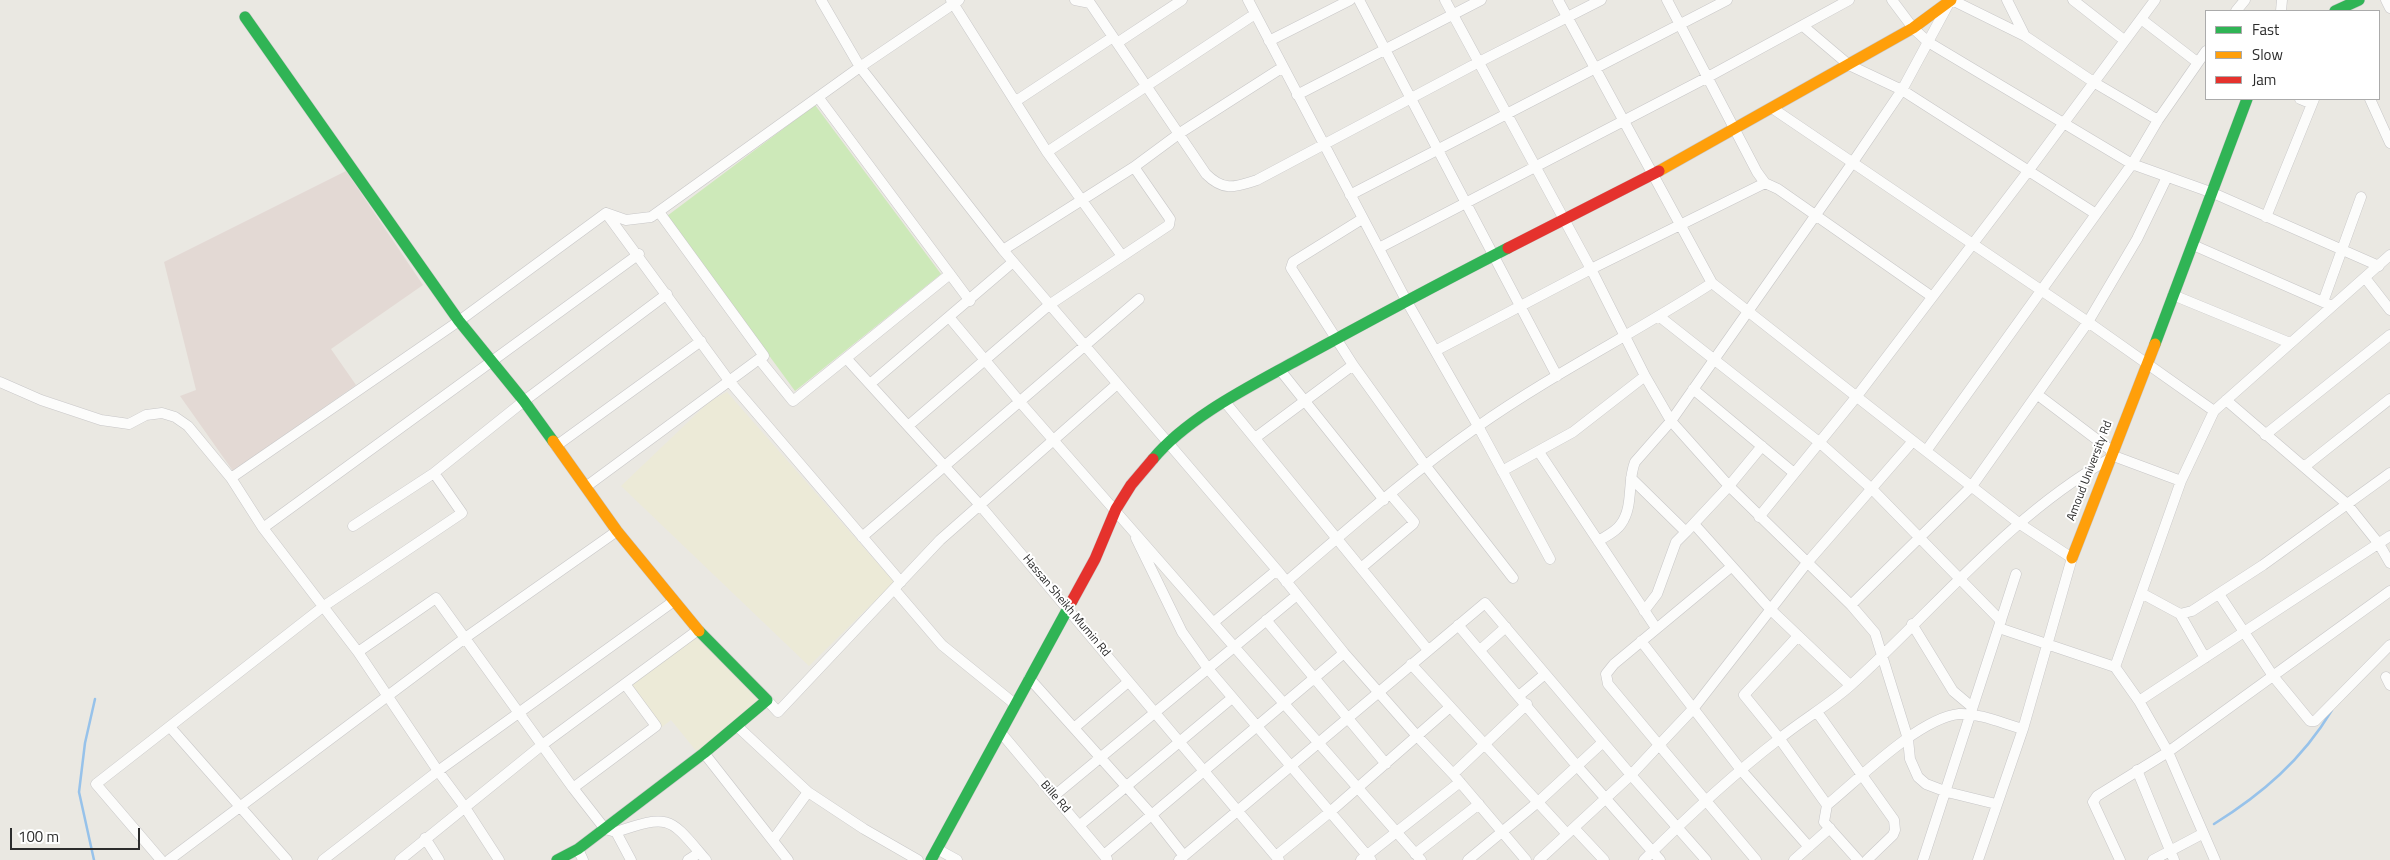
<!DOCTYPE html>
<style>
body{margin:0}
#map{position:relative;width:2390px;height:860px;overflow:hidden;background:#eae8e2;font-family:"Titillium Web",sans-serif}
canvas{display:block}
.legend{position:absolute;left:2205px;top:10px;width:175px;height:90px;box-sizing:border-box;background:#fff;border:1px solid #ababab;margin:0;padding:6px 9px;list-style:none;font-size:15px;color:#2c2c2c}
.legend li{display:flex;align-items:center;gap:10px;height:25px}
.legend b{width:25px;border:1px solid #ababab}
.scale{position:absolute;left:10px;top:828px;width:130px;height:22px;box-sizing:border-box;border:2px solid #2c2c2c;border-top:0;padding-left:6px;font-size:15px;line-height:18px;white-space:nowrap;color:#2c2c2c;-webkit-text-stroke:4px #fff;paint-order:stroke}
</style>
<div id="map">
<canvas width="2390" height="860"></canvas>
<ul class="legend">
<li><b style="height:6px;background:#30b455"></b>Fast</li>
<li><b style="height:6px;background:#ff9f0a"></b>Slow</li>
<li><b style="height:6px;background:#e5322d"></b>Jam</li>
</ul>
<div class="scale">100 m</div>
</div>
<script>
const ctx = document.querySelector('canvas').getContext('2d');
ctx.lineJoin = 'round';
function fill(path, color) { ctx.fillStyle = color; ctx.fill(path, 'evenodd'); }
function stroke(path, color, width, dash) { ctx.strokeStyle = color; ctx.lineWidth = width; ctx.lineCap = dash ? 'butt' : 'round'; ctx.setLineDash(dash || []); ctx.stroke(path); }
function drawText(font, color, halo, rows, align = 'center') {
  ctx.font = font + ' "Titillium Web",sans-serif'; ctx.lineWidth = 4; ctx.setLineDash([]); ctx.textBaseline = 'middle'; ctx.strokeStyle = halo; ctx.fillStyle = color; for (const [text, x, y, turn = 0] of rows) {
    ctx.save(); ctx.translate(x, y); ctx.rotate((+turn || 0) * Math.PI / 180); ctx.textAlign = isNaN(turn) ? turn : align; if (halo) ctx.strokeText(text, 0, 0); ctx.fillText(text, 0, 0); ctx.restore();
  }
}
const education = new Path2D(`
 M727,392L894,582L809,666L621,486L710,401Z
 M697,636L758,700L697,752L671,720L662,727L631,684Z`);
const medical = new Path2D(`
 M346,171L423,285L331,349L356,385L233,471L180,396L196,390L164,262Z`);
const pitch = new Path2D(`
 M815,105L941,274L795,391L667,216Z`);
const stream = new Path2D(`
 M2214,824C2262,794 2302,760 2332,710
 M94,860L79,792L85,743L95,699`);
const street = new Path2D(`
 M821,0L860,67L1003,250L1277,570L1344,653L1417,736L1453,774L1526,860
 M951,0L1047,152L1122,256
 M1075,0L1090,3L1206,174C1224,192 1235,187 1257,180L1479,62L1601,0
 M1248,0L1406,300L1478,426L1550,559
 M1359,0L1557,376
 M1445,0L1591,269L1645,376L1671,421L1729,486L1851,605L1875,633L1908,739L1910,759L1918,777L1926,784L1947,792L1996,804
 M1558,0L1712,283L1913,441L2020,524L2072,558L2023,729L1978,860
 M1667,0L1757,172L1765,183L1778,189L1931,296
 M1892,0L1913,28L1928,42L2132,164L2213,193L2379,266
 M1952,0L2025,36L2095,83L2158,120
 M2007,0L2025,36
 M2073,0L2124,40
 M2386,0L2390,8
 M2236,11L2245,0
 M2281,11L2282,0
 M2141,19L2197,62
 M1803,26L1849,65L1902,90L2096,214
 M1269,41L1350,0
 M1117,43L1182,0
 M1297,95L1481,0
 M818,97L970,301
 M2300,99L2312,104
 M2370,99L2390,143
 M1016,101L1113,37
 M1772,108L2088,322L2214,411
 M1047,152L1255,14
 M1350,195L1727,0
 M659,212L764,356L759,359
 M2266,217L2314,99
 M1362,219L1293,262L1291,268L1353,365L1425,465L1513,578
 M2193,245L2332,306
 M1379,248L1708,77L1849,0
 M1003,250L1134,167L1180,133L1283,67
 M2366,279L2390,310
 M2173,295L2290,343
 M2323,302L2361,197
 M949,317L1020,402L1421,860
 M1660,317L1819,442L1873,490L2001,621
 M1435,351L1591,269L1765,183
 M846,358L979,504L1279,860
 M1280,370L1384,500
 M0,382L41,400L101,420L129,424L146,415L162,413L175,417L188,426L231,478L263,528L358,652L438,771L464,806L499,860
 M870,384L1013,262
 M1693,389L1794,473
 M2038,395L2112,451
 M2226,400L2347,504L2379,544L2390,563
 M1225,402L1428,650
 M908,426L1049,305L1169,225L1170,219L1134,167
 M2265,435L2390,335
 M1255,438L1353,365
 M556,446L701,341
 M1926,451L2132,164L2158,120L2206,51
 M1539,452L1656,628
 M2111,455L2181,481
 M2304,467L2390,399
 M1502,471L1573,432L1645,376
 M231,478L459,321L606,213
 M1631,478L1686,532L1729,486L1762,446
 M587,486L759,359L793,401L950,274
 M1759,517L1857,396L2029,170L2155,0
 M1694,524L1771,610L1850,685
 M353,526L434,473L524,401L667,294
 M263,528L639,254
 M862,537L1139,299
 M1136,538L1182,632L1209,670L1371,860
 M1598,541C1606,536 1616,532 1621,524C1634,506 1627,481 1635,462L1671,421L1853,162L1902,90L1949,3
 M1361,568L1413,524L1414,522L1391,495
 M901,582L730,382L606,213L626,220L651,217L860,67L959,0
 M1286,582C1348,529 1410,474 1477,427C1552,374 1635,333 1712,283
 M894,589L942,645L1016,705
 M2143,594L2180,614L2205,658
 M2219,594L2273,676L2310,721H2315L2390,645
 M1851,605L1972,486L2088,322L2137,239L2167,177
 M1644,611L1657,594L1676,542L1686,532
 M2180,614L2192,611L2263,565L2390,473
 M1266,620L1386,764
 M1214,622L1277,570
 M1912,624L1953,691L1972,707
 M1458,625L1577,766L1660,860
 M1999,628L2115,667L2139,701L2168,752L2215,860
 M1798,636L1744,695L1779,738L1827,805
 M1641,641L1741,770L1809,847
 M1480,650L1506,627
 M358,652L436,598L573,788L605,829L616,832L631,860
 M1411,664L1567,834
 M2115,667L2181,481L2214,411L2390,255
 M2386,677L2390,685
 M1029,678L1151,814L1184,856
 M1520,695L1545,674
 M767,700L778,712L940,540L1116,385
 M2139,701L2390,536
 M1817,712L1894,820L1895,830L1893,835L1867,860
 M737,726L808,792L864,829L918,860
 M170,727L287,860
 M1074,728L1128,682
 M1002,734L1107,859
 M704,753L788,860
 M2137,770L2174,860
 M1453,774L1527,704
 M573,788L656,726L625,684
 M1054,796L1297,595
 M1080,825L1232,698
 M1574,828L1604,860
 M616,832C671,813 670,818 706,860
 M425,838L439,860
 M773,840L808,792
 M578,849L583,860
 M937,849L957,860
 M1415,854L1479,804
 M1104,855L1344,653
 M1276,856L1330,812L1450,707
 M161,860L96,784L324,606L462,513L434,473
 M169,860L465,638L617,531
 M323,860L438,771L674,601
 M400,860L542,745L698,630
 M688,860L699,853
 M1179,860L1485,603L1631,775L1706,860
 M1361,860L1460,782
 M1468,860L1538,802L1603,742
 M1539,860L1631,775L1659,745L1608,684L1606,674L1614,664L1731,567
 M1644,860C1686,818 1731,776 1779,739C1802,720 1829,705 1851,685C1935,609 2009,516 2109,459
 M1756,860L1659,745L1693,709L1806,564L1913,441
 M1794,860L1830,828
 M1858,860L1824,822L1827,805C1859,779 1919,718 1959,714C1980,713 2004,724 2023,729
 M1923,860L2016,574
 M2120,860L2093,802L2097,796L2168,752L2390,591
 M2153,860L2202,834`);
const fast = new Path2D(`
 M2335,11L2359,0
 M245,17L459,321L524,401L553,441
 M2155,344L2247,99
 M1153,459C1187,418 1247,388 1294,362C1365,323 1436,285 1508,248
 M557,860L578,849L704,753L767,700L699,631
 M931,860L1072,601`);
const slow = new Path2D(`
 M1659,171L1913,28L1951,0
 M553,441L617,531L699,631
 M2072,558L2155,344`);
const jam = new Path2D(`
 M1508,248L1659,171
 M1072,601L1095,559L1116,509L1131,485L1153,459`);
const streetNames = [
 ["Amoud University Rd",2090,471,-69],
 ["Hassan Sheikh Mumin Rd",1066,606,50],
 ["Bille Rd",1055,797,49]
];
fill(education, '#ecead7');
fill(medical, '#e3d9d4');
fill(pitch, '#cde9b9');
stroke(stream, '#97c2ea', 2.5);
stroke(street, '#c7c6c7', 11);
stroke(fast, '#c7c6c7', 12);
stroke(slow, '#c7c6c7', 12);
stroke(jam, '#c7c6c7', 12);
stroke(street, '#fcfcfb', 10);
stroke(fast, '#30b455', 11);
stroke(slow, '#ff9f0a', 11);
stroke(jam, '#e5322d', 11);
drawText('12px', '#2c2c2c', '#fff', streetNames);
</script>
